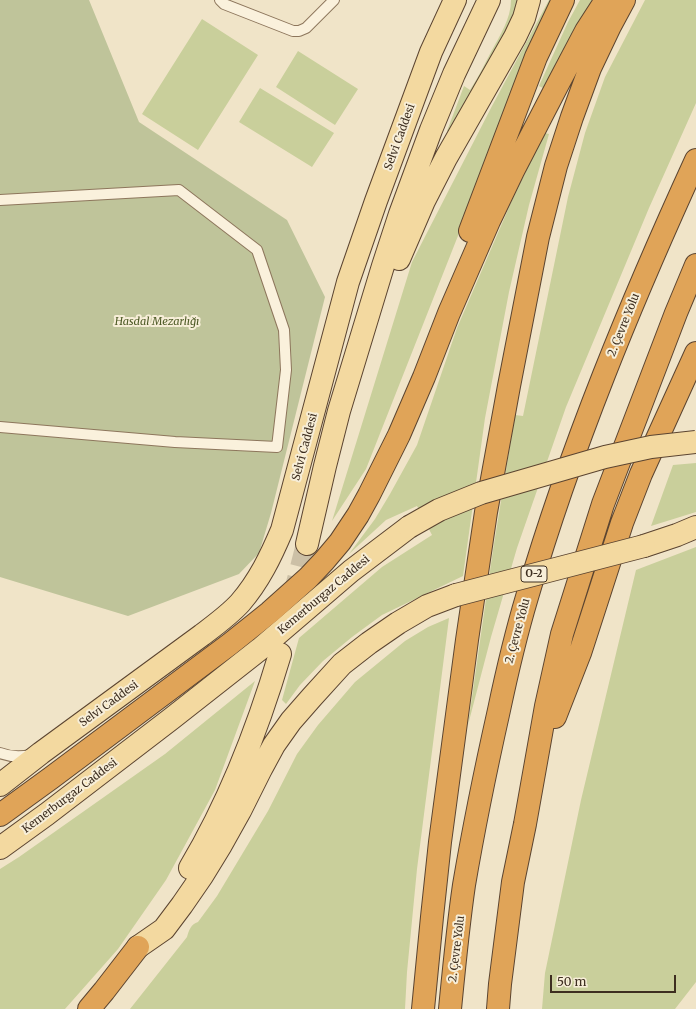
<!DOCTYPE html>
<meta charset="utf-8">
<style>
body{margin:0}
#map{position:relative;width:696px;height:1009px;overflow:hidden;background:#f0e4c8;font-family:Merriweather,serif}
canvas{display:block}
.scale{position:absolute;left:550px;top:975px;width:126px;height:18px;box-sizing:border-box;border:2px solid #3d2e20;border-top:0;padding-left:5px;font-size:12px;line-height:14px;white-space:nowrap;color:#3d2e20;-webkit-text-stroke:3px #f7eed8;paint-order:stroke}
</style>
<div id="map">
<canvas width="696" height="1009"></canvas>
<div class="scale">50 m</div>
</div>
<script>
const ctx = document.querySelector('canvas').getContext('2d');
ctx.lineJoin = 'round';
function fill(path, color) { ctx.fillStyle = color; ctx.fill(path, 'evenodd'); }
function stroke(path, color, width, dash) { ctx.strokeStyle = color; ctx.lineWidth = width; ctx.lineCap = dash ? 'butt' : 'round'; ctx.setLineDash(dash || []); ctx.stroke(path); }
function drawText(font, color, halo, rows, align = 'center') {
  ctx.font = font + ' Merriweather,serif'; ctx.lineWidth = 4; ctx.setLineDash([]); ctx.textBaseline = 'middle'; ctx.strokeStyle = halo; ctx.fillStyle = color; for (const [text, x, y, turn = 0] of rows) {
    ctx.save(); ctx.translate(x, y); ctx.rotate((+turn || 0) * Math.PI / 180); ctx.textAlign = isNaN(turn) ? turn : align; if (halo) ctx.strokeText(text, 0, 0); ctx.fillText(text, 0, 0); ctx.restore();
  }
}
const green = new Path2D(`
 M511,0H519L512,20L449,132L447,131L464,86L470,90C478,78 484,65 491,52C500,35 511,19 511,0Z
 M549,0H551L366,469L332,521L412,262L492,106Z
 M580,0H594L569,40L543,88L539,86L568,22Z
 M645,0H696V103L649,208L566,407L517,548L491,637L468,725L493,550L515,415L523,416L568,197L585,133L605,77Z
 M202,19L258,55L198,150L142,114Z
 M298,51L358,89L335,125L276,87Z
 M260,88L334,133L312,167L239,122Z
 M545,133L549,134L529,205L509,292L485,418L463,576L382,615L352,637L323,661L300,685L286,704L282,700L299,638L382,567L432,535L417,506L386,520L349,554L375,519L390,494L417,445L457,328L513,198Z
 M696,463V512L651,526L673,465Z
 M696,547V982L675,1009H542L545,973L581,800L636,570Z
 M449,618L417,869L407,972L405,1009H130L187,937C189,930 191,924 198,922L217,896L268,811L297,754L318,725L355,682L405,641L428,627Z
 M255,681L215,790L166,880L118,949L65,1009H0V869L19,857L165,754Z`);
const cemetery = new Path2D(`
 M0,0H89L139,122L287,220L325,297L271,513L259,553L239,574L128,616L0,577Z`);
const primaryTunnel = new Path2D(`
 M293,599L307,544`);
const lane = new Path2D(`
 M220,0L224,4L293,31H299L306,28L334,0
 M0,200L179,190L257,250L284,330L286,370L277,447L175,442L0,427
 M0,753C10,757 21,757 31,755`);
const primary = new Path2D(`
 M399,259L424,201L446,158L515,37L524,18L529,0
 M307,544L325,466L339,411L383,266L400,214L431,130L454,74L489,0
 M644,546L677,535L696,527
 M0,785L41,753L202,635C215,625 229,615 240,603C259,581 271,556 282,530L348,282L376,201L431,52L455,0
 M0,848L47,814L171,719L260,649L351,571L409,527
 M190,868C230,801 258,728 280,654
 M138,947L164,929L182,905L202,876L221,845L240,811L261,769L274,745L291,721L312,697L342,664L369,643L398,623L427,606L456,595`);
const highway = new Path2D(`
 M470,231L536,57L563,0
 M555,717L580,653L622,523L641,474L696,353
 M0,815L51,778L230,644L270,612L308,578L324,561L340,542L358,515L369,495L399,435L424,377L449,313L489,221L513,171L557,86L586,31L606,0
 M89,1009L104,991L138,947
 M423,1009L432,917L440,842L467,640L486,512L509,386L538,237L556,166L572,117L590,68L610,26L624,0
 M450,1009C454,968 458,926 464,885C474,826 486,768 499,710C507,672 516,634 527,597C571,447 631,302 696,160
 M498,1009L500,984L513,882L525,824L546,706L562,634L603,504L676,313L696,265`);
const primaryBridge = new Path2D(`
 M409,527L439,510L481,493L605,457L651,447L696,442
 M456,595L644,546`);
const shields = [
 [534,574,26]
];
const shieldNames = [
 ["O-2",534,574]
];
const streetNames = [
 ["Selvi Caddesi",400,137,-70],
 ["2. Çevre Yolu",624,325,-68],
 ["Selvi Caddesi",305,447,-75],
 ["Kemerburgaz Caddesi",324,595,-40],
 ["2. Çevre Yolu",518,631,-75],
 ["Selvi Caddesi",109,704,-36],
 ["Kemerburgaz Caddesi",70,796,-37],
 ["2. Çevre Yolu",457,949,-83]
];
const parkNames = [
 ["Hasdal Mezarlığı",157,322]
];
fill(green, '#c9cf9b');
fill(cemetery, '#bfc49a');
stroke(primaryTunnel, '#ccc0a6', 22, [22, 11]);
stroke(lane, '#8d765c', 12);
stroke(primary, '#5b4430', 24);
stroke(highway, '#5b4430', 24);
stroke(lane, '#faf1dc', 10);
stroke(primary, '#f3d9a0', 22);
stroke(highway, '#e0a458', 22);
stroke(primaryBridge, '#5b4430', 24, []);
stroke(primaryBridge, '#f3d9a0', 22);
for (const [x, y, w] of shields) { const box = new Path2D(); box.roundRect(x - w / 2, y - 8, w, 16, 3); ctx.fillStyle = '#f7eed8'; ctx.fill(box); stroke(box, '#3d2e20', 1); }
drawText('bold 10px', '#3d2e20', null, shieldNames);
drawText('11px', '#3d2e20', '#f7eed8', streetNames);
drawText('italic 11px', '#4d5a26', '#f7eed8', parkNames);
</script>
